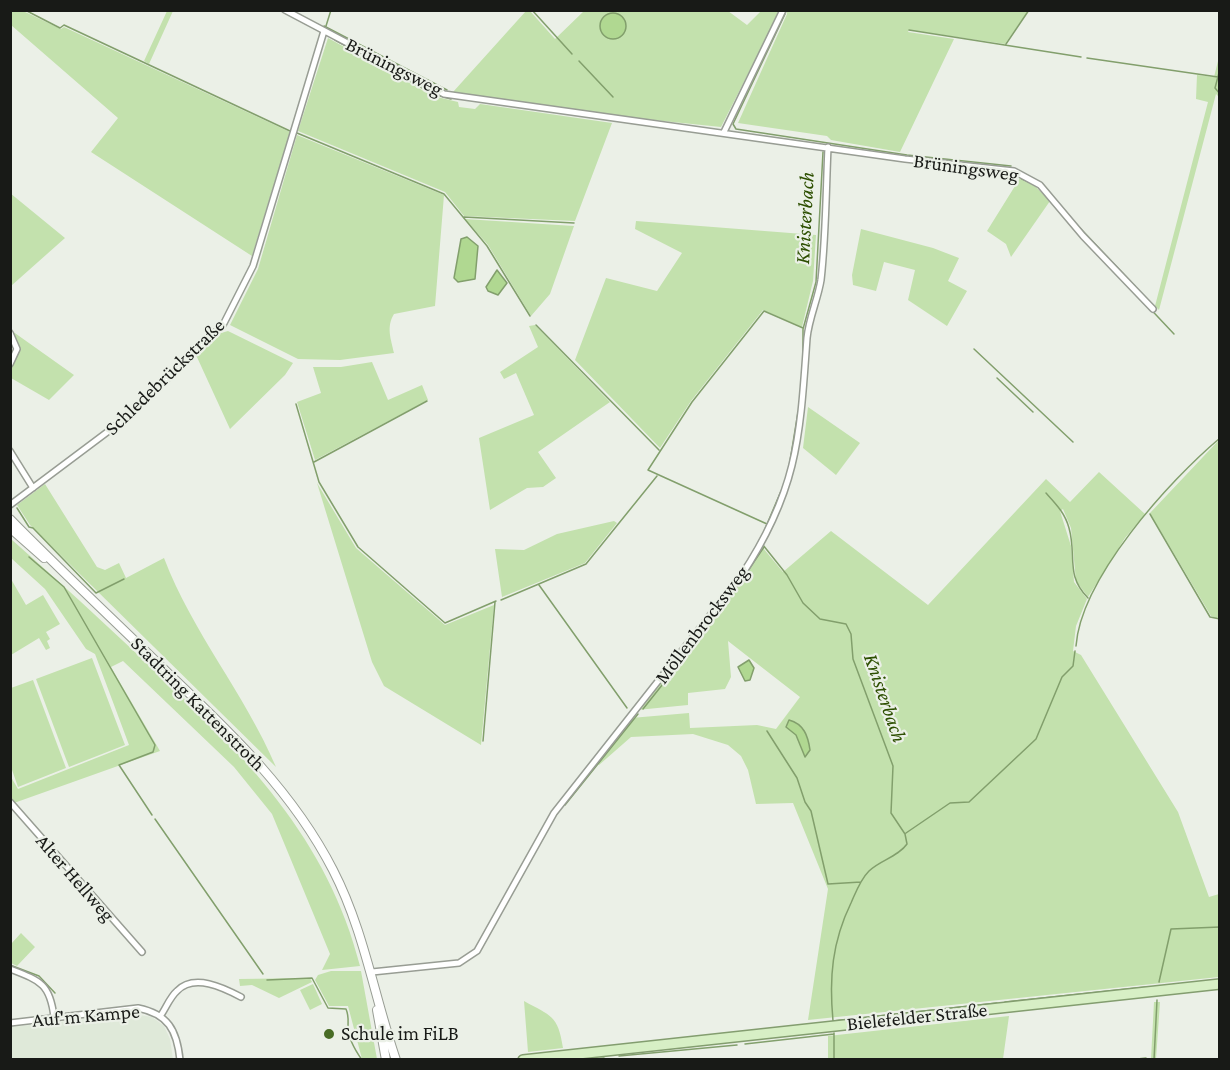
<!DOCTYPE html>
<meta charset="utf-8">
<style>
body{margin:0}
#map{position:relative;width:1230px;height:1070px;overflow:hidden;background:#ebf0e7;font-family:"Crimson Pro",serif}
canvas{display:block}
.frame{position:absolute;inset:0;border:12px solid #181a17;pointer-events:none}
</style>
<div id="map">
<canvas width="1230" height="1070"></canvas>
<div class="frame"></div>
</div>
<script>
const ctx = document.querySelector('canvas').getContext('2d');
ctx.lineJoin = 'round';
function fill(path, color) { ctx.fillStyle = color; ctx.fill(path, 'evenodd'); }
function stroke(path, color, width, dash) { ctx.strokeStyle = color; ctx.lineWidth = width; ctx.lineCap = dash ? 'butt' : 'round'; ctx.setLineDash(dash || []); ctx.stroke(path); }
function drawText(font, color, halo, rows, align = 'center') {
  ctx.font = font + ' "Crimson Pro",serif'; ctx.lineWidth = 4.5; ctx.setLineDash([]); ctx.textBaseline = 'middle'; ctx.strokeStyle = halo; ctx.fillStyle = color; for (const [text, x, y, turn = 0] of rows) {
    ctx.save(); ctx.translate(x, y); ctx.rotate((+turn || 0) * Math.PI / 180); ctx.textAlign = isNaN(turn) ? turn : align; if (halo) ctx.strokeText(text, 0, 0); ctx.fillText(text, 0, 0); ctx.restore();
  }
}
const built = new Path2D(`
 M133,1014L152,1017L164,1026L170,1039L173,1059H11V1027Z`);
const green = new Path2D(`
 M11,10L23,11L61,29L64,27L290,132L252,256L91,152L118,118L11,25Z
 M167,11H173L149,64L144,61Z
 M526,11H530L555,39L584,11H728L747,25L761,11H780L721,127L615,116L453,92Z
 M786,11V10L1028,11L1005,44L909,30L908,32L954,39L900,152L831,140L827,136L738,123L787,14Z
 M328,38L433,96L458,102L459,107L475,109L480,104L612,123L575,221L464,216L445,192L298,131Z
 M1219,57V97L1216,94L1159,310L1155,306L1208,102L1196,99L1197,75L1214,77Z
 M297,135L444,195L435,306L394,314C386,327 391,339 394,353L340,360L298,359L230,325L258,269Z
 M1020,178L1035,186L1050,201L1011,257L1006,244L987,231Z
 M10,193L65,238L11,286H10Z
 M465,219L574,226L550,294L531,316L488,245Z
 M636,221L816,235L813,281L802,327L763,310L691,401L660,448L575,360L606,278L657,291L682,253L635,229Z
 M861,229L933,248L959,258L948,281L967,291L947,326L908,300L915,270L884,262L876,291L853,285L852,275Z
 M535,325L610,402L538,452L556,478L543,487L527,488L490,510L479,438L534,415L516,373L504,379L500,372L538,347L529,326Z
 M12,331L74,375L49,400L11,378V368L19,348Z
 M228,331L293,363L285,375L230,429L196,355L221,333Z
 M372,362L388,400L422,385L428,400L315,460L297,402L321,393L313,367H341Z
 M808,407L860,443L836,475L803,448Z
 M1219,440L1220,617L1216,618L1211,616L1150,513Z
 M1099,472L1145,514L1125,538L1088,597L1076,581L1071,528L1063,509L1060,511L1071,546L1074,582L1087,599L1076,626L1073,651L1081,655L1178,812L1209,897L1219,894V977L808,1020L828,889L793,803L756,804L748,770L741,756L728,745L693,734L631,737L599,765L596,762L631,718L689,713L690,728L757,725L776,729L800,697L728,641L731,677L725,689L688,693V705L637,710L692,645L763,548L783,572L831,531L928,605L1046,479L1070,502Z
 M317,483L356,548L445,625L494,605L481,745L384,686L372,662Z
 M45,484L97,567L105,570L119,563L126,578L164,558C192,632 245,694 276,767L30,525L17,505Z
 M614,521L617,523L585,563L502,597L495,549L524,550L557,534Z
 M11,539C59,581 105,624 152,668C244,754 328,839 360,966L322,970L330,954L272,814L234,767L123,661L111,667L160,751L14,803L11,798V777L18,789L129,745L95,654L86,649L45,589L11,558Z
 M11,579L26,605L43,595L60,624L46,632L50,639L47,641L50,648L46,650L39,638L11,655Z
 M92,658L125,745L69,767L36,679Z
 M33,680L66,768L18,787L11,767V688Z
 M21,933L35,947L17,966L11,963V944Z
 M331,971H361L377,1059H362L348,1006H329L315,980L318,975Z
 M310,978L312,982L279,998L252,985L240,986L239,979Z
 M313,984L322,1004L310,1010L300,990Z
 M524,1001C551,1016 558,1015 563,1048L528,1052Z
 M1154,1002H1160L1156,1059H1151Z
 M1009,1016L1003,1059H828V1036Z`);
const water = new Path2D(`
 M600 26a13 13 0 1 1 26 0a13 13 0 1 1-26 0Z
 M467,237L478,246L475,279L458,282L454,278L461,239Z
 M497,270L507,283L498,295L488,291L486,287Z
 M749,660L754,668L750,680L745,681L738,667Z
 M789,720C804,724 808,736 810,750L805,757L796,735L786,727Z`);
const stream = new Path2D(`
 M25,10L60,28L64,25L290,131
 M532,10L572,54
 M785,14L733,124L736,129L907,155L1011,166
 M324,26L447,90
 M326,26L331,10
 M909,30L1081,57
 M335,40L433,94L451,99
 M1006,44L1029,10
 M1087,58L1218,77
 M579,61L613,97
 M1220,69L1215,88L1220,94
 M297,133L444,194L487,246L530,316
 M983,172L1014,176
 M1022,179L1029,182
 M1062,215L1174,334
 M464,217L574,223
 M1080,228L1135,286
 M536,325L659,450
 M974,349L1073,442
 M803,363V329L816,282L823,152
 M997,378L1033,412
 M296,404L319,482L358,547L445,623L496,601
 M314,462L427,401
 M789,467L798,412
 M1046,493C1056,504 1065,513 1069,528C1077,556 1065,575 1088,598
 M17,508L29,527L33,528L96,593L124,579
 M1150,514L1210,617L1220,619
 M767,524L648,470L692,402L764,311L803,328
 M762,536L781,491
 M763,545L787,575L803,603L820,619L846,624L851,634L853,659L893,766L891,813L905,834L907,844C898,857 880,860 869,871C860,880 856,892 851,903C832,942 829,978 833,1021
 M29,557L64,587L155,745L153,752L119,765L152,815
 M747,572L764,547
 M539,585L627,708
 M501,600L586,564L657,476
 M1076,646C1081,578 1169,481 1220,438
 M643,709L694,645L735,588
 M767,731L797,778L805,802L811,811L828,884L861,882
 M483,741L495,602
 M565,805L638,714
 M155,819L263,974
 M906,833L950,803L969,802L1036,739L1062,677L1073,666L1075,651
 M10,965L39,976L55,993
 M267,980L312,978L328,1008L346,1009C349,1016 348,1020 348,1027C348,1038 355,1050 362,1060
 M1159,982L1171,929L1220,927
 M1005,1002L1146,987
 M833,1021L997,1003
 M745,1044L834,1034
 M619,1056L737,1045
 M594,1059L604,1058
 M834,1060V1033
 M1128,1060L1146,1058
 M1154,1060L1157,1000`);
const minor = new Path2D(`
 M285,10L444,94L905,159L1014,171L1040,185L1083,236L1153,309
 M724,132L783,10
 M10,333L17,349L10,364
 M10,451L33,488
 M10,505L126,418L223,325L253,266L324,31
 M10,802L142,952
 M10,969C41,981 50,984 54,1017
 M372,972L459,963L477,951L554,813L741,576C798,490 800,437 807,338C809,318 818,299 821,280C826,236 826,191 828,147
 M161,1015C166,1008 170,997 177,991C194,973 224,988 241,997
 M10,1023L138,1008C168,1014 177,1030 180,1060`);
const secondary = new Path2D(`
 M10,519C62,572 117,623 170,675C232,734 293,792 333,870C364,930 374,996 396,1060
 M10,528L44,558
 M377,1010L386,1060`);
const primary = new Path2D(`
 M523,1060L1220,984`);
const markers = [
 [329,1034,6,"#486c25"]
];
const streetNames = [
 ["Brüningsweg",394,67,27],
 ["Brüningsweg",966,168,8],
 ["Schledebrückstraße",165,377,-44],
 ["Möllenbrocksweg",702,625,-53],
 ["Stadtring Kattenstroth",198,704,45],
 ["Alter Hellweg",75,878,49],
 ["Auf'm Kampe",86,1016,-5],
 ["Bielefelder Straße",917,1017,-6]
];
const poiNames = [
 ["Schule im FiLB",341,1034]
];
const waterNames = [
 ["Knisterbach",805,218,-87],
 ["Knisterbach",885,698,71]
];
fill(built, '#dfe9d9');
fill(green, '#c3e1ad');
fill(water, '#b0d891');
stroke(water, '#829f6c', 1.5);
stroke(stream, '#829f6c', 1.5);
stroke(minor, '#989d94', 8);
stroke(secondary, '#989d94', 10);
stroke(primary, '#839d6f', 12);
stroke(minor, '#fff', 5);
stroke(secondary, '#fff', 8);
stroke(primary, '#d7efc5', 9);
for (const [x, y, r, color] of markers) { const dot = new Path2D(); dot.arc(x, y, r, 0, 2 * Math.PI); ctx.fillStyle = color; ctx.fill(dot); stroke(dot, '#ebf0e7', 2); }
drawText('20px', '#181a17', '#ebf0e7', streetNames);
drawText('20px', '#181a17', '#ebf0e7', poiNames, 'left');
drawText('italic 21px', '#2d4f01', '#ebf0e7', waterNames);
</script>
